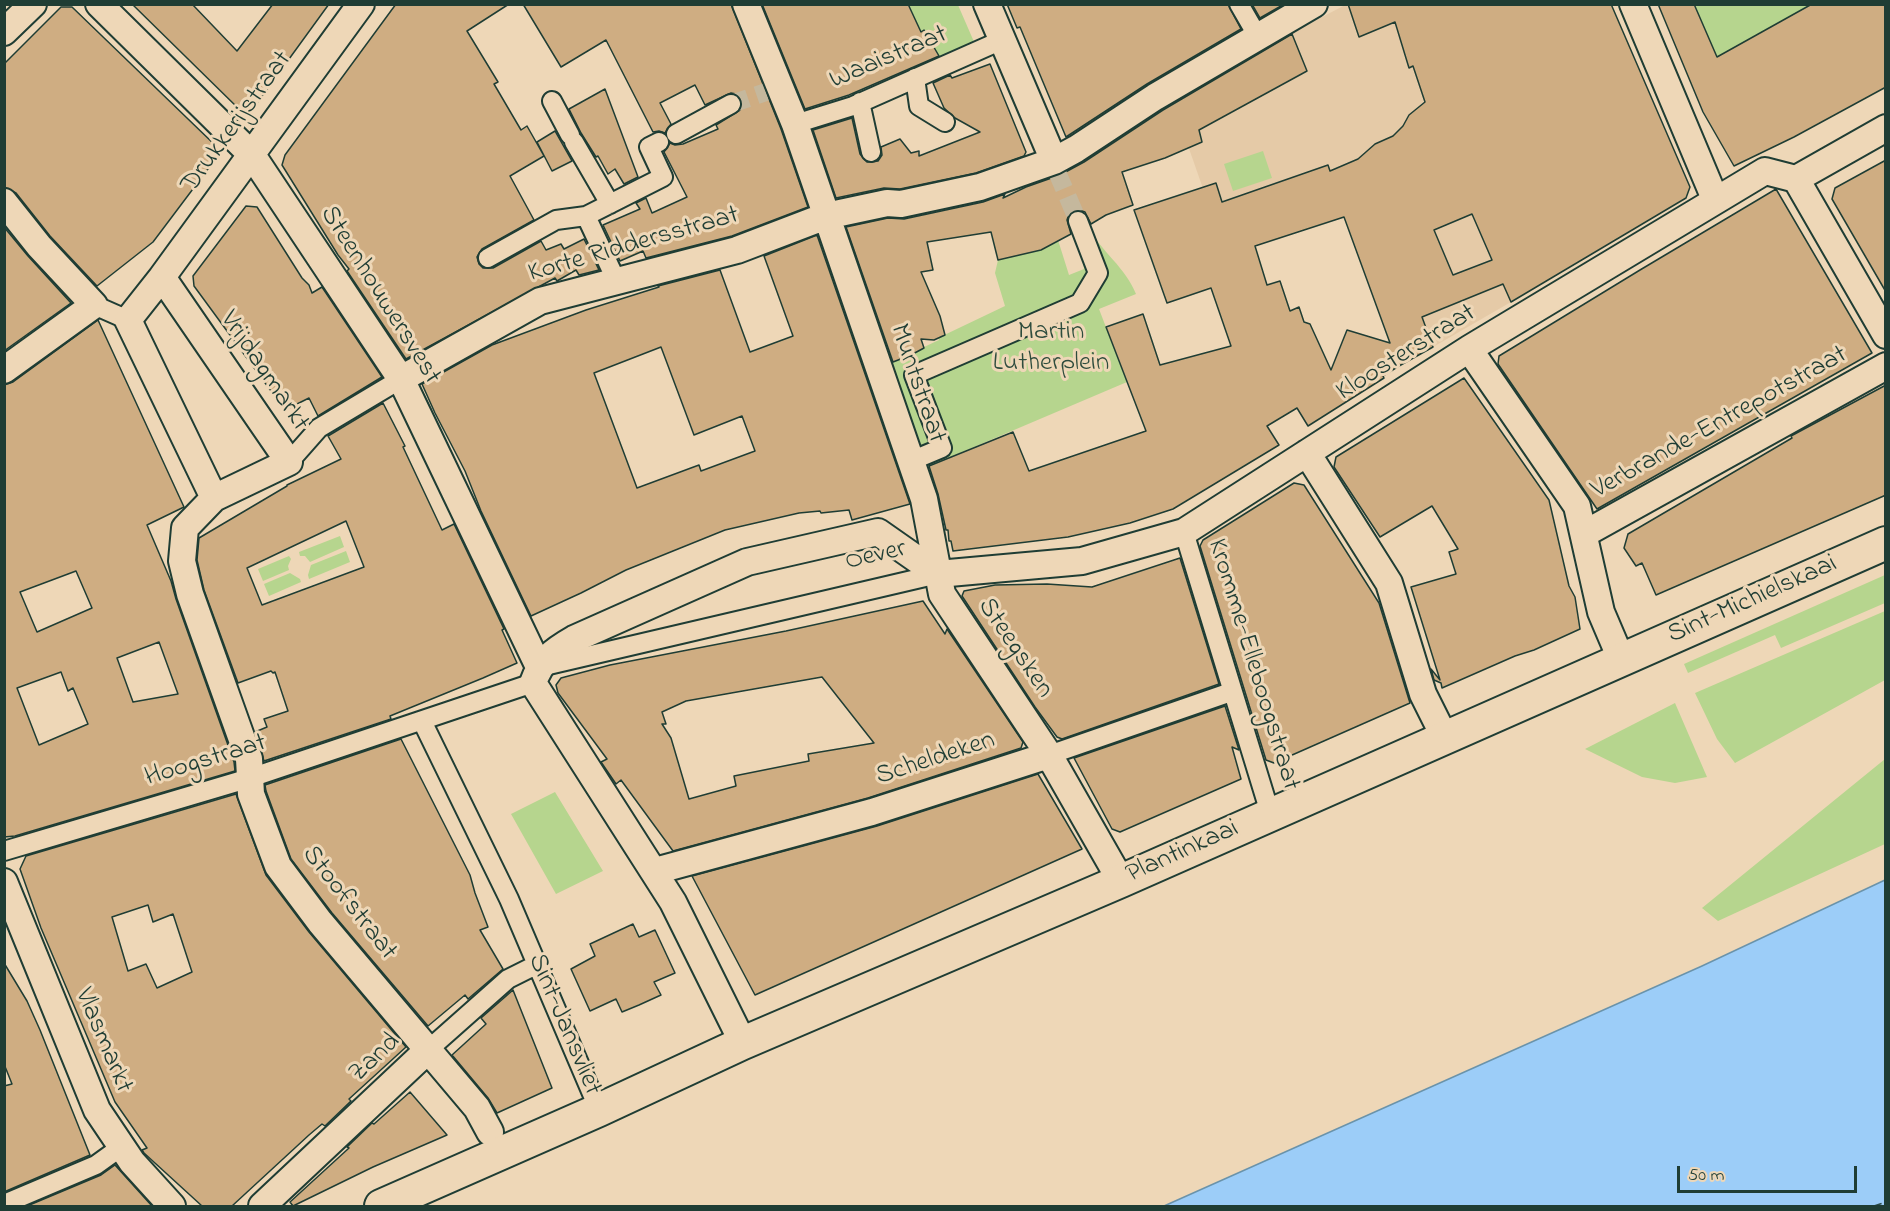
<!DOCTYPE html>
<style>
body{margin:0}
#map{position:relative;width:1890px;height:1211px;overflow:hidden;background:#eed7b7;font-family:"Indie Flower",sans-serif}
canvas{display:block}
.frame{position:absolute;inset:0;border:6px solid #1f3d34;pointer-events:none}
.scale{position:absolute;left:1677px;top:1166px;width:180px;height:27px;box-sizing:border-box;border:3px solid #1f3d34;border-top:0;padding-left:8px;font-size:18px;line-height:21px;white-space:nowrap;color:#1f3d34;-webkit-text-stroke:4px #eed7b7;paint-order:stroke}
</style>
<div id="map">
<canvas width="1890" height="1211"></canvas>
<div class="frame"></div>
<div class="scale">50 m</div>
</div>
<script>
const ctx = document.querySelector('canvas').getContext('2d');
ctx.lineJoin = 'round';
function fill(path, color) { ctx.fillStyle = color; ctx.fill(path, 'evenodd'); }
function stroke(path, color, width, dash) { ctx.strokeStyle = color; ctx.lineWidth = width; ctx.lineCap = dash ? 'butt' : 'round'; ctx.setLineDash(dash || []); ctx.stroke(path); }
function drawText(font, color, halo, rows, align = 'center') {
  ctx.font = font + ' "Indie Flower",sans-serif'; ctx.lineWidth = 6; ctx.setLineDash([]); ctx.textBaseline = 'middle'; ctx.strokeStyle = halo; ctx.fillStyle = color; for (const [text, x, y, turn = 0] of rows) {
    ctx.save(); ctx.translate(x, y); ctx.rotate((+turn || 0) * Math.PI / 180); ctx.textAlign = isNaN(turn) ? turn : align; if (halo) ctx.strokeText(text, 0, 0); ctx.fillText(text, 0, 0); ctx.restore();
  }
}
const built = new Path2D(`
 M1345,5H1348L1359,37L1433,5L1511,302L1433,347L1391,235L1367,210L1255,246L1267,283L1250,288L1236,283L1171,97Z`);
const green = new Path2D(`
 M909,5H958L978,51L937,68Z
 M1694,5H1812L1724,72Z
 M1263,151L1272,178L1233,191L1224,164Z
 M1087,226C1101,251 1126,268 1136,294L1099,309L1127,382L927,467L892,362L939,340L938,338L1005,306L995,273L998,260L1040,250L1058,240L1069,275L1084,269L1081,247Z
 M340,536L344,547L310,562L305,556H300L299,552Z
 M346,551L350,562L309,579L308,575L311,565Z
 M289,556L291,559L288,566L289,570L263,581L258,569Z
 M290,573L300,579L301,582L269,596L264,584Z
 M1885,575V603L1781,648L1775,635L1688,673L1684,664Z
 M1885,611V680L1735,763L1717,739L1695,693Z
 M1675,703L1707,777L1675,783L1642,777L1585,749Z
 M1885,759V844L1718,921L1702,908Z
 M555,792L603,871L556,894L511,814Z`);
const water = new Path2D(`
 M1885,880V1206H1164L1702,966Z`);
const ferry = new Path2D(`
 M1874,1206L1886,1202`);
const building = new Path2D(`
 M132,4H192L237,51L273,4H329L252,110L241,111Z
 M396,4H509L467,31L498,82L494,84L521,130L527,126L544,156L510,176L534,220L482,249L477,257L479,264L483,268H493L541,241L546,250L561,244L564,249L584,239L599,270L579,275L576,270L557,281L555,278L406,359L347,271L349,269L338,255L282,165L285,155Z
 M523,4H731L781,129L808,207L732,236L646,258L643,251L620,261L603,225L640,209L636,203L646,198L652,213L687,197L664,152L670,143L675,145L683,144L718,129L716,125L740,110L741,99L736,94L731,93L705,105L695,85L660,103L671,124L665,133L659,131L653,132L606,40L561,67Z
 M762,4H908L921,32L924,30L939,56L849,95L805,109Z
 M1007,4H1228L1241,29L1147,84L1066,137L1020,27L1017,28Z
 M1252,4H1281V6L1260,18Z
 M1348,4H1611L1690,187L1686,198L1511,302L1503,284L1422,317L1433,347L1399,366L1383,376L1384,378L1308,426L1297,408L1267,426L1279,445L1173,509L1130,523L1068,537L953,551L951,541H949L948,530H946L938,494L929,466L1013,432L1029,471L1146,431L1106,327L1143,314L1160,365L1231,346L1211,288L1167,303L1134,210L1216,183L1222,202L1328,165L1330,171L1358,159L1375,144L1393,136L1403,126L1409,115L1425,102L1413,66L1409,68L1395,22L1359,37ZM1472,214L1492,260L1453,275L1434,230ZM1344,217L1390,343L1347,330L1331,370L1310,324L1304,322L1299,307L1290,311L1280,281L1267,285L1255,246Z
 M1658,4H1694L1717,57L1812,4H1886V87L1794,137L1734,166L1703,112Z
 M61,7H72L216,146L217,157L153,242L97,286L50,236L16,193L4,187V64Z
 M1292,34L1307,71L1199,130L1202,142L1165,158L1122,172L1133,205L1106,215L1091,224L1085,212L1079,210L1073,211L1069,214L1067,220L1071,234L1041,250L998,260L991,232L927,242L933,270L921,272L940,316L945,335L934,340L921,339L924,348L911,355L893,362L846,227L888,218L904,219L983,202L1005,194L1003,198L1026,187L1060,175L1084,162L1163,110Z
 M990,64L1026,152L1024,156L976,173L900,189L884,188L836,198L813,130L852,118L860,154L867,162L878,161L882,155L881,147L900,139L911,153L919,151V156L980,132L955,118L944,108L933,83L950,75L952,78Z
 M605,89L638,177L624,184L615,169L608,174L598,156L596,157L581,133L569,109Z
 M555,131L572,161L552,171L537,142Z
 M1886,160V292L1832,199L1835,188Z
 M1776,189L1872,353L1597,509L1498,364L1499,356L1640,270Z
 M246,206L257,207L302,278L309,285L312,293L322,287L382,377L318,416L309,398L285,410L194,286L193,276Z
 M4,227L28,256L71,303L4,351Z
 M817,235L910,504L852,520L849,510L821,513L820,511L799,513L725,530L626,570L581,593L531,616L481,511L465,471L435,413L422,384L492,345L586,310L659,287L658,286L720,270L750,352L793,336L764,256ZM661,347L694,435L742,416L755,451L701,471L699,465L637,488L594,373Z
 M98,320L184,507L147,525L171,581L176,599L234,762L235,771L15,836L4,837V385L13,382ZM76,571L92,608L37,632L20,592ZM159,642L178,694L133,702L117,658ZM61,672L68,691L73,688L88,724L39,745L17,688Z
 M1464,378L1549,500L1569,586L1575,597L1580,629L1534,650L1515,656L1442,688L1441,683L1434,680L1431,669L1440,680L1411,587L1456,574L1449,552L1458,549L1432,506L1380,537L1334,467L1336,457Z
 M1886,385V495L1656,595L1642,563L1636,566L1624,548L1628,534L1792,438L1791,436Z
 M383,403L405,446L403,447L442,530L454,524L504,629L502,630L517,663L483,678L390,716L391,719L264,761L255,732L267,727L264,719L288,711L275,672L273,673L271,671L238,683L204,590L197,560L199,538L287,486V485L341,459L328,436ZM346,521L364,567L262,605L247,568Z
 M1294,483L1304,485L1379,603L1410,703L1274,763L1266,760L1200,546L1203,540Z
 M1180,558L1219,684L1062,739L1057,737L1035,707L962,596L964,591L995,585L1047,584L1092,587Z
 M923,601L945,634L947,629L1023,742L1021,748L868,798L673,851L621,780L616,784L601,762L607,759L558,693L556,685L561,678L610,665L786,631ZM822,677L874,743L808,754L809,761L734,776L736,786L689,799L671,738L662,724H666L662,712L686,701Z
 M1225,706L1239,750L1232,747L1241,779L1120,832L1112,829L1074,758Z
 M401,739L470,875L475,893L488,927L480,930L503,969L468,999L465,995L428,1026L332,913L291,859L266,791L265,785Z
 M1038,774L1082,849L755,995L692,876L877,826Z
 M236,794L266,875L309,932L406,1047L349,1099L351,1101L325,1126L322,1124L309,1135L232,1206H202L144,1153L142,1150L147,1148L115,1102L41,928L20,869L26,856ZM148,905L153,922L173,914L192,972L157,988L146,964L128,971L112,917Z
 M633,924L639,937L655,930L675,973L654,982L661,995L639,1005L622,1012L616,999L590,1011L571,969L595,956L590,944Z
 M4,963L27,1001L40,1030L90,1155L4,1192V1086L12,1084L4,1064Z
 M513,990L552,1088L497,1113L488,1098L452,1055L486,1024L481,1018Z
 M410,1092L447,1135L373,1167L293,1206L290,1202L349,1148L347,1147L372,1123L374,1124Z
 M115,1165L152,1206H27L101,1175Z`);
const pedestrianTunnel = new Path2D(`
 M731,104L766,92
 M1057,172L1078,221`);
const pedestrian = new Path2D(`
 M1239,4L1258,37
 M915,78L919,106L945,122
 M552,101L570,135
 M860,102L871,152
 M795,124L853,106L1002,40
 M676,134L731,104
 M574,142L610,204
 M488,258L556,220L586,216
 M617,282L586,216L663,177L649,147L659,142
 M94,305L128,320
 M911,461L942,448L914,375L1080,303L1098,273L1078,221
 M289,462L319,428L401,379
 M1184,532L1270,813
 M540,667L938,574
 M422,721L509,899L599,1110
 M1049,755L1231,692
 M4,851L250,778L533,683
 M428,1050L508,979L538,964
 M4,1204L96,1165L121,1147`);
const minor = new Path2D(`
 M99,4L252,155L401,379L539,667
 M746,4L795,124L924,499L942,594L1049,755L1121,881
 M987,4L1054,161
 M1633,4L1715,199
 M4,32L33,4
 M1796,179L1886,335
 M4,202L39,246L94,305L4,370
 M162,277L361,4
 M1469,349L1577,506L1601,612L1621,659
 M401,379L540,301L737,250L826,216L887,203L901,204L980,187L1054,161L1076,149L1155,97L1314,4
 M1307,453L1389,583L1423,694L1445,738
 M214,498L128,320L162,277L289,462L214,498L185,528L182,561L190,594L249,759L251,794L278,866L320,922L477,1108L490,1132
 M1584,534L1886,366
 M938,574L1082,561L1184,532L1469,349L1765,171L1796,179L1886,128
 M655,871L872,812L1049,755
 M4,882L97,1110L132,1162L172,1206
 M743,1043L673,902L533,683C541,660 553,651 574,639L747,562L878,532L938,574
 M262,1206L428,1050`);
const tertiary = new Path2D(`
 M381,1206L599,1110L743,1043L1121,881L1886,543`);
const streetNames = [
 ["Waaistraat",889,59,-23],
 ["Drukkerijstraat",238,123,-54],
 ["Korte Riddersstraat",634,246,-16],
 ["Steenhouwersvest",379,296,58],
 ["Kloosterstraat",1407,354,-32],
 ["Vrijdagmarkt",263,372,56],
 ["Muntstraat",916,384,71],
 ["Verbrande-Entrepotstraat",1720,424,-29],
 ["Oever",876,557,-13],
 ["Sint-Michielskaai",1753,601,-24],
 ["Steegsken",1014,649,56],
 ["Kromme-Elleboogstraat",1252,665,73],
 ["Scheldeken",936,760,-18],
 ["Hoogstraat",206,762,-17],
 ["Plantinkaai",1183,853,-24],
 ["Stoofstraat",348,904,52],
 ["Sint-Jansvliet",563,1025,67],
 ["Vlasmarkt",102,1041,67],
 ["Zand",376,1059,-43]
];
const parkNames = [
 ["Martin",1051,334],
 ["Lutherplein",1051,365]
];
fill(built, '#e5caa7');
fill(green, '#b6d58e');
fill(water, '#9ccdf8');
stroke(water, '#6a93aa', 1.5);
stroke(ferry, '#2c4b48', 1.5, [8, 6]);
fill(building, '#cfad82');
stroke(building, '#1f3d34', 1.5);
stroke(pedestrianTunnel, '#c5b89d', 18, [18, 9]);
stroke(pedestrian, '#1f3d34', 22);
stroke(minor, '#1f3d34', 30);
stroke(tertiary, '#1f3d34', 36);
stroke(pedestrian, '#eed7b7', 18);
stroke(minor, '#eed7b7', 26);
stroke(tertiary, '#eed7b7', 32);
drawText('27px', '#1f3d34', '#eed7b7', streetNames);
drawText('27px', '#2e4c3d', '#eed7b7', parkNames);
</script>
